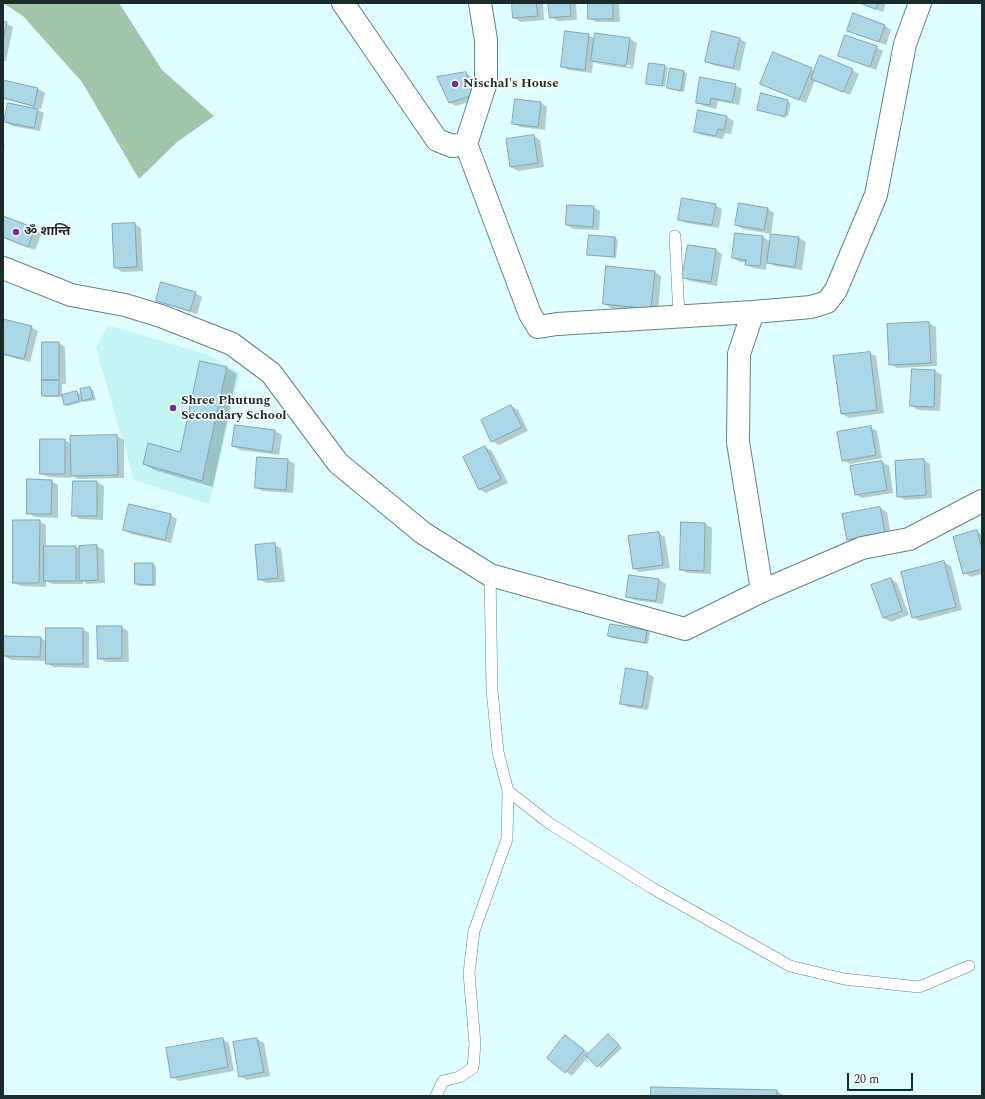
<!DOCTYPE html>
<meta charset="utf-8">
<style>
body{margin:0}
#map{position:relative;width:985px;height:1099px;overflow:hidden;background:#dffefe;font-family:Spectral,serif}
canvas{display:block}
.frame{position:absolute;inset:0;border:4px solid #1b2a2a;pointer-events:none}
.scale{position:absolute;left:847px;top:1073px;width:66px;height:18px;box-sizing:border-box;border:2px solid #1b2a2a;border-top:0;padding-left:5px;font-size:12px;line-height:14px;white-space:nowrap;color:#1b2a2a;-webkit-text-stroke:3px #fff;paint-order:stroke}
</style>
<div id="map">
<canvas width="985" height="1099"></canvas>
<div class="frame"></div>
<div class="scale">20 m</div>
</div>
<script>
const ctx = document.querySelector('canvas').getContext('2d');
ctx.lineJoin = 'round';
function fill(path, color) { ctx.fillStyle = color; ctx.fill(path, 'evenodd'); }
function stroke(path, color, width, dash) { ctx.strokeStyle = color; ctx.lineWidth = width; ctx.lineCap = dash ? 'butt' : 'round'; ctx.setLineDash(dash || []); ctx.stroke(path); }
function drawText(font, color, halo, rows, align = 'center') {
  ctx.font = font + ' Spectral,"Noto Sans Devanagari",serif'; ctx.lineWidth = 3; ctx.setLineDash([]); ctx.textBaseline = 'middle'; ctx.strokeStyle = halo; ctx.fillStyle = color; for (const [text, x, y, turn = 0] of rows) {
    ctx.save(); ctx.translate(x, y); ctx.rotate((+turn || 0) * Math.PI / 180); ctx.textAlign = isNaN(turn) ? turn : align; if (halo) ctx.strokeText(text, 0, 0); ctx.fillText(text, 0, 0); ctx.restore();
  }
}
const built = new Path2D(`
 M108,325L209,355L240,373L209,504L134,480L96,348Z`);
const forest = new Path2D(`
 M3,3H119L162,70L214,116L177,142L139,179L82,82L23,16Z`);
const shadow = new Path2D(`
 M513,3H543L544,20L521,22L514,18Z
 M549,3H576L577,20L558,21L551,17Z
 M589,3H619L620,22H596L589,18Z
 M859,3H886L883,12Z
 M3,22L13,27L6,61H3Z
 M885,26L891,30L886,45L848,30Z
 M566,32L589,35L595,39L596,34L630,39L637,43L633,69L599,64L593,61L592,73L568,70L562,66ZM598,61L631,65V67L598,63Z
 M739,39L746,42L740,71L713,65L706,61Z
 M876,47L883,51L876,70L839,55Z
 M664,66L668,67L665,87L647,83Z
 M811,69L815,71L852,70L859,74L850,95L815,80L806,103L768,87Z
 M671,70L687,73L684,92L668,88Z
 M466,73L472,77L479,99L456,106L449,102Z
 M4,81L38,89L45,93L41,109L34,108L44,113L40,131L12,126L5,122L33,107L3,98Z
 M735,85L742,89L739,105L718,101L716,109L704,106L697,102Z
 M762,94L791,103L788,116L760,110Z
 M541,103L547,107L545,130L520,127L513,123Z
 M699,111L727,117L734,121L731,134L725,133L723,139L702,135L695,131Z
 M534,136L540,140L544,167L518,171L511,167Z
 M3,144L5,145L3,155Z
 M715,205L722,209L719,228L686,223L679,219Z
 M593,207L600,211L599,230L573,229L567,225Z
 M768,209L774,213L771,234L743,229L736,225Z
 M3,217L42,233L35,250L3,238Z
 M135,224L141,228L143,271L122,272L115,268Z
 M736,234L763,237L771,242L772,235L799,238L806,242L802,270L775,266L767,262L766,270L753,268L746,264V262H740L733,258Z
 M615,238L618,240L616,258L588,254Z
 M715,250L722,254L717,286L690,281L683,277Z
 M655,272L661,276L658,312L611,308L604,304Z
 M195,293L202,297L197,314L164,304L157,300Z
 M3,320L31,327L38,331L30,362L3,355Z
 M929,323L936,327L937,366L897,368L890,364Z
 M59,343L65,347L66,384H62V396L77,392L80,394L82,402L68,406L65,405L63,397H46L43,395Z
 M869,353L876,356L884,413L849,418L842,414Z
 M227,368L237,374L213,487L154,470L144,464L181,453Z
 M935,371L942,375L940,411L918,410L911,406Z
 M90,388L93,390L96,400L86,402L83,400L81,390Z
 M511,406L518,410L528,431L499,445L492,441L482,421Z
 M236,426L275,431L282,435L279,455L240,450L233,446Z
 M870,427L877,431L882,458L850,464L843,460Z
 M117,436L124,440V478L78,479L71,475V478L48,477L41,473L65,440L71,444Z
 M485,447L492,451L508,483L486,493L479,489L464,457Z
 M288,460L295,464L293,493L262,491L256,487Z
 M923,460L930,464L932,498L905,500L898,496Z
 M882,462L889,466L893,493L862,498L855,494Z
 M51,481L58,485V518L35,517L28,513Z
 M97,482L104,486L103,520L80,519L73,515Z
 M880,508L887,512L891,536L854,543L848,539Z
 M170,515L177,519L171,543L131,534L124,530Z
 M39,521L46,525V547H76L80,549V547L97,546L104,550L105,583L87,584L83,581V584H52L46,581V587L21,586L14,583Z
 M705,524L712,528L711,574L688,573L681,570Z
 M977,531L982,535V574L971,577L964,573Z
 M658,533L665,537L670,568L640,572L633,568Z
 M274,545L281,548L285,582L266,583L259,579Z
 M944,562L951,566L962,610L920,621L913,617Z
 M136,564H153L156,566V586H139L136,584Z
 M630,576L659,580L666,584L663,604L634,600L627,597Z
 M891,579L897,583L909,615L891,622L884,618L872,586Z
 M611,625L647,631L650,633L648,644L612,638L609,636Z
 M121,627L128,631L129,662H106L99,658Z
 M82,629L89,633V668L53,667L47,663V661L11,660L4,656L41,638L47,642Z
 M647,673L654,677L648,710L628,707L621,703Z
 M609,1035L622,1048L601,1068L588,1057L572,1076L548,1058L566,1036L590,1054Z
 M222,1039L229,1043L234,1071L179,1081L172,1077Z
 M257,1039L264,1043L270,1076L247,1080L240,1076Z
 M777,1091L785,1096H652Z`);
const building = new Path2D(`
 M512,3H536L538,16L513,18Z
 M548,3H570L571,16L550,18Z
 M588,3H613V19H588Z
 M860,3H878L876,9Z
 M853,13L885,25L879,42L847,31Z
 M3,21L7,22L3,40Z
 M565,31L589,34L585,70L561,67Z
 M712,31L740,38L733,68L705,62Z
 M595,33L630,38L626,66L591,61Z
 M845,35L877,46L870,67L838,56Z
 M773,52L812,68L799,100L760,84Z
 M820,55L853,69L843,92L811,79Z
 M649,63L665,65L662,86L646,84Z
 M670,68L684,71L681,91L667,88Z
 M466,72L473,95L449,103L437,77Z
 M700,77L736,84L732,102L711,98L710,105L696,103Z
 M3,80L38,88L34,106L3,98Z
 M761,93L788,100L785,117L757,110Z
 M515,99L541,102L538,127L512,124Z
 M8,103L38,109L34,128L4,122Z
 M698,110L727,116L724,130L718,129L716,136L694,132Z
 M534,135L538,163L510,167L506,139Z
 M682,198L716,204L712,225L678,220Z
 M739,203L768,208L764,230L735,225Z
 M567,205L594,206L593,227L566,225Z
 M3,216L35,228L28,247L3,237Z
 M135,223L137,267L114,268L112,224Z
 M735,233L763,236L760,266L745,265L746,260L732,258Z
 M771,234L799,237L795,267L767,263Z
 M589,235L615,237L614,257L587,255Z
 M688,245L716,249L711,282L682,278Z
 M606,266L655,271L651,309L603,304Z
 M161,282L196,292L190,311L156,301Z
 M3,319L32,326L24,359L3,354Z
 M929,322L931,363L889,365L887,324Z
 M42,342H59V380H42Z
 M870,352L877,410L841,414L833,356Z
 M200,361L227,367L202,481L143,464L148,443L180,452Z
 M912,369L935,370L934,407L910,406Z
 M42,380H59V396H42Z
 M90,387L93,398L82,401L80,389Z
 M77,391L79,401L64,405L62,395Z
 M511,405L522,427L491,442L481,420Z
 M235,425L275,430L272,452L232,446Z
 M871,426L876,455L842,461L837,432Z
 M117,435L118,475L71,476L70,436Z
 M40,439H65V474H40Z
 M485,446L501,479L479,490L463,457Z
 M257,457L288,459L286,490L255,488Z
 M924,459L926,495L897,497L895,461Z
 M882,461L887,490L855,495L850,466Z
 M27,479L52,480L51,514H27Z
 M73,481H97V516H72Z
 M129,504L171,514L165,540L123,530Z
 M880,507L885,532L847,540L842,514Z
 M13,520H40L39,583H13Z
 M681,522L705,523L704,571L680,570Z
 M977,530L982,549V569L963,574L953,537Z
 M659,532L663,565L633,569L628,536Z
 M275,543L278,578L258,580L255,545Z
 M97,545L98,580L79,581V546Z
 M44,546H76V581H44Z
 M944,561L956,607L912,618L901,572Z
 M135,563H153V585L135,584Z
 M629,575L659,579L656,601L626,597Z
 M891,578L902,611L883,618L871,585Z
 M610,624L647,630L645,643L608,636Z
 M97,626H122V658L98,659Z
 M46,628H83V664H46Z
 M3,636L41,637L40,657L3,656Z
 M626,668L648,672L642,707L620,704Z
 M608,1034L619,1045L597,1067L586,1056Z
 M565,1035L584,1050L565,1073L547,1058Z
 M223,1038L228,1067L171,1078L166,1048Z
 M257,1038L264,1072L239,1077L233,1042Z
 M651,1087L777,1090V1096H651Z`);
const service = new Path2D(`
 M675,236L679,317
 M490,575L492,690L498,752L508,791L549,823L652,888L790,966L844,979L919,987L969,966
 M436,1096L443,1081L459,1077L473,1068L475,1044L469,973L474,931L507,839L508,791`);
const minor = new Path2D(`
 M343,3L437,140L452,146L466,144L530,314L538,327L557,324L753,312
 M466,144L486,82V40L480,3
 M762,591L738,442L739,354L753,312L811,307L827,302L836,290L876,195L905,44L920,3`);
const tertiary = new Path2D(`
 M3,268L71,295L125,305L161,316L232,344L271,373L338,463L423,533L490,575L685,629L762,591L862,548L909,539L982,501`);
const markers = [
 [455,84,4,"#732b9e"],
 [16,232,4,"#732b9e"],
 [173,408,4,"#732b9e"]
];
const poiNames = [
 ["Nischal's House",463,84],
 ["ॐ शान्ति",24,232],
 ["Shree Phutung",181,401],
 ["Secondary School",181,416]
];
fill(built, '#c4f5f5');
fill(forest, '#a2c4aa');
fill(shadow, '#0003');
fill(building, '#aad8e7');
stroke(building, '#83a5b0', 1);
stroke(service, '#608484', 12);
stroke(minor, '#608484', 24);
stroke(tertiary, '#608484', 24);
stroke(service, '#fff', 11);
stroke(minor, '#fff', 22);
stroke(tertiary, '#fff', 22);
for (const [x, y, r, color] of markers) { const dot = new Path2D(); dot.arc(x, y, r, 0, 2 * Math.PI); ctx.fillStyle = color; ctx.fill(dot); stroke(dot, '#fff', 1.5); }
drawText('bold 13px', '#1b2a2a', '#fff', poiNames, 'left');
</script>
